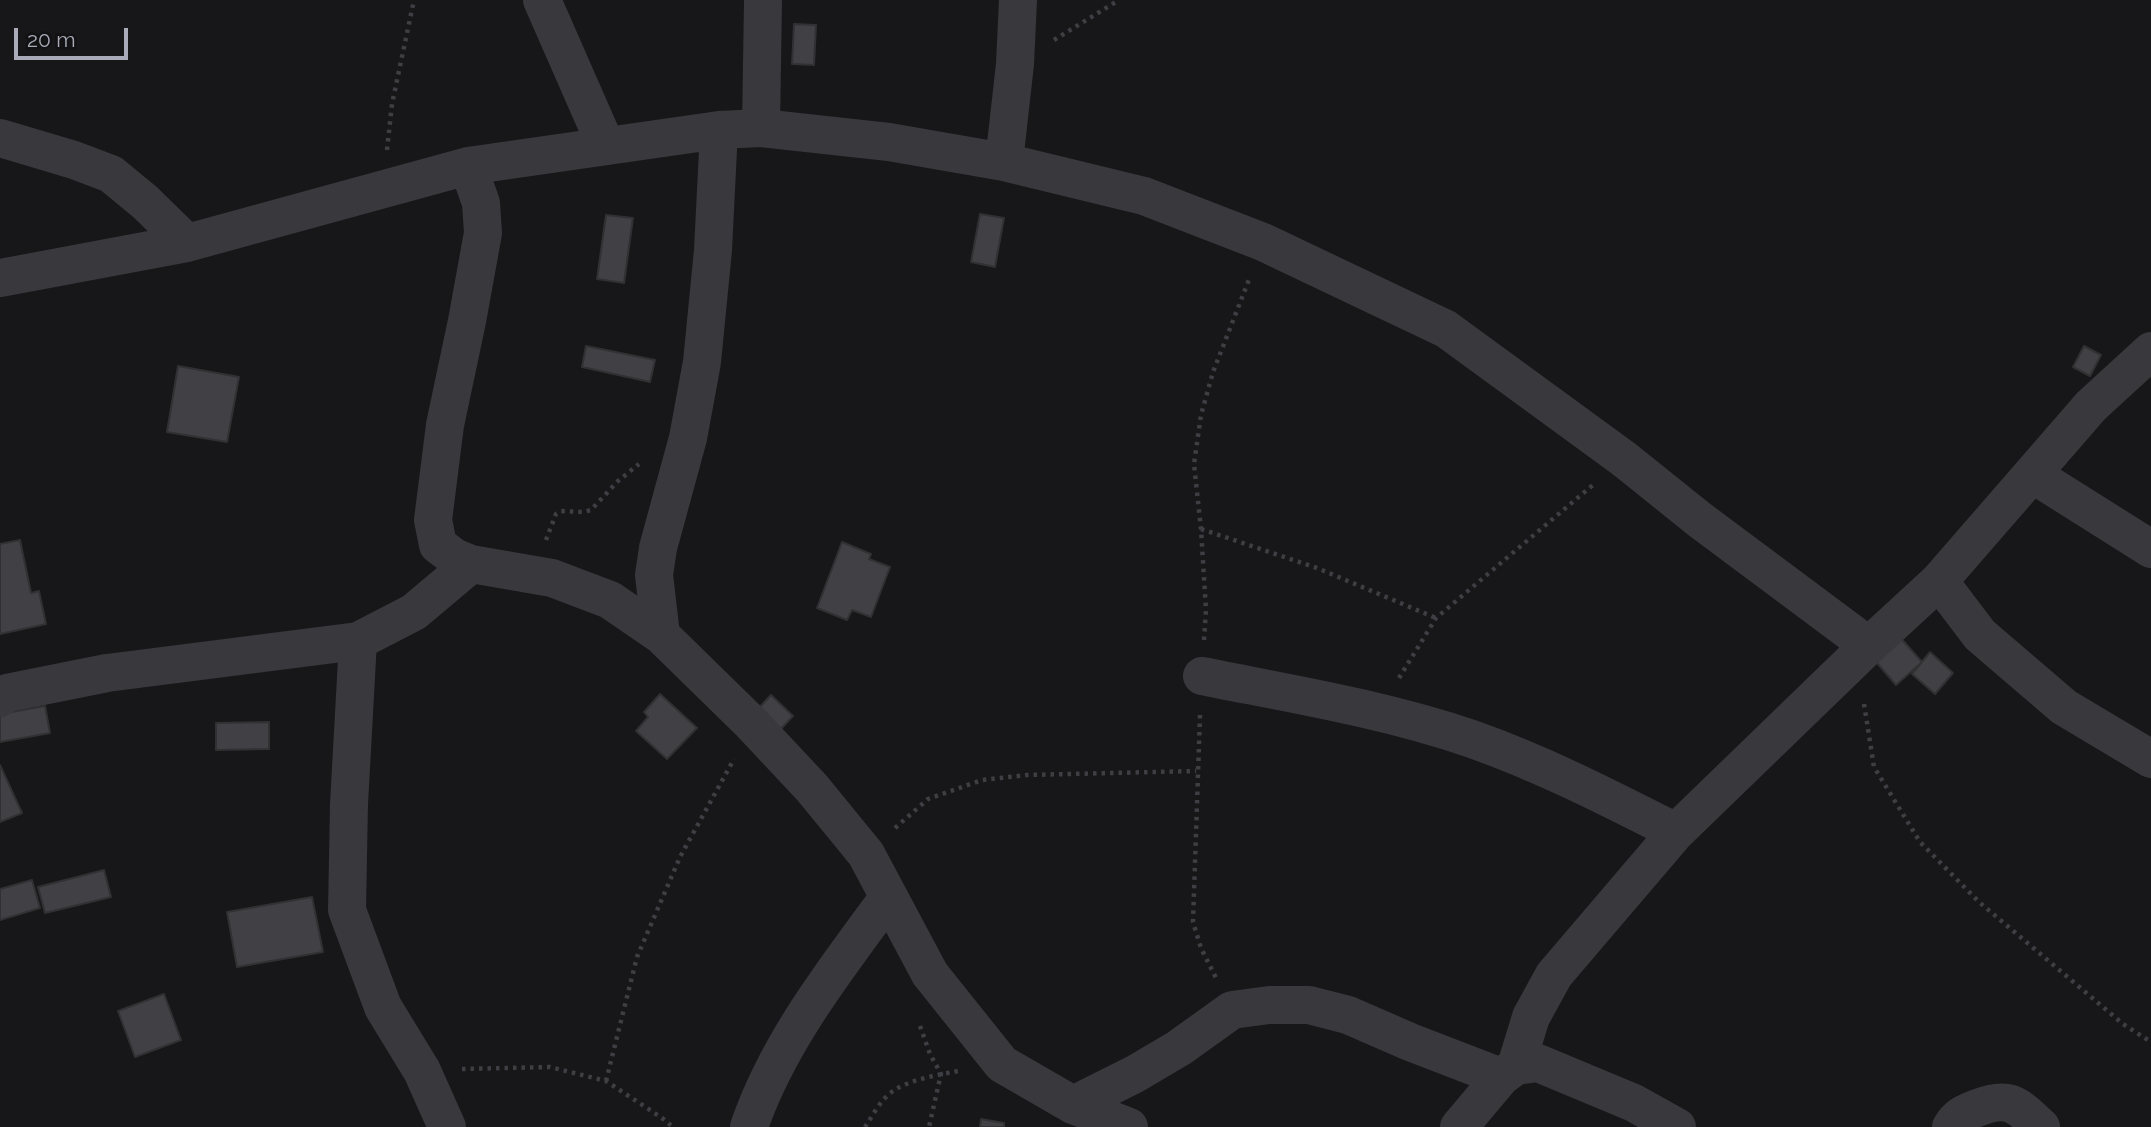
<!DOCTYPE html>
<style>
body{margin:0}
#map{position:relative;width:2151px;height:1127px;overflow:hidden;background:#171618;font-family:Raleway,sans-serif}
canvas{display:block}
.scale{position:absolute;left:14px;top:28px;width:114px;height:32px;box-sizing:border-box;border:4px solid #a9acb8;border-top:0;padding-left:9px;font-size:21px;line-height:24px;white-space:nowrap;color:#a9acb8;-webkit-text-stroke:5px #121113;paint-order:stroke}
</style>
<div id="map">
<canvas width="2151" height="1127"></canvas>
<div class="scale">20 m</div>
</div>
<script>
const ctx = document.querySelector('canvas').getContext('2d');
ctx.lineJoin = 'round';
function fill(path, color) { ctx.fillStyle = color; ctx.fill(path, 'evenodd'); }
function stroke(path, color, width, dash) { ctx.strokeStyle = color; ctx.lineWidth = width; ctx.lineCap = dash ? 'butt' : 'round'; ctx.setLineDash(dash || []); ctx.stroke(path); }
const building = new Path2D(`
 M794,24L816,25L814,65L792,64Z
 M980,214L1004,218L995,267L971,262Z
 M606,215L633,218L624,283L597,279Z
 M586,346L655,360L650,382L582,367Z
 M2084,346L2101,355L2090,376L2073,367Z
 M178,366L239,377L227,442L167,432Z
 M20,540L31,593L39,591L46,624L0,634V544Z
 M842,542L871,554L869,559L890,567L871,617L852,610L847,620L817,608Z
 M1897,634L1922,662L1896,685L1871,656Z
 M1930,652L1953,673L1935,694L1912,674Z
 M660,694L697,728L667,759L636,731L648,717L644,712Z
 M771,695L793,716L779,731L757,710Z
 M45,706L50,733L0,742V714Z
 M269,722V749L216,750V723Z
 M0,765L22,813L0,822Z
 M104,870L111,897L45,913L38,887Z
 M32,880L40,908L0,920V889Z
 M312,897L323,952L237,967L227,912Z
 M164,994L181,1040L135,1057L118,1011Z
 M981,1119L1004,1123V1127H980Z`);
const path = new Path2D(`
 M1054,40L1119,0
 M387,150L392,104L414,0
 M1201,529L1317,568L1436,618
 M546,540L556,514L561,511L583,512L591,510L618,481L639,464
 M1204,640L1206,610L1201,529L1194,464L1201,415L1213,372L1250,277
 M1399,678L1436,618L1594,484
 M1864,704L1874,767L1920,842L1979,902L2123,1024L2151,1042
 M1200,715L1193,922L1201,948L1216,978
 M895,828L928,799L982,780L1027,775L1196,771
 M920,1026L930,1054L941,1074L929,1127
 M462,1069L550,1067L606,1081L662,1118L673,1127
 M606,1081L637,957L680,857L734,759
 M865,1127C873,1115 881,1099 893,1091C911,1079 938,1075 958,1071`);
const street = new Path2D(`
 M542,0L606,146
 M761,128L763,0
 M0,138L74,160L111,174L145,202L187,243
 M1004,162L1015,64L1018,0
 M468,166L481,203L483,233L467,321L445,425L433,520L438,545L454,557L471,564L552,578L610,600L661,635L752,724L812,788L866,854L930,974L1002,1064L1073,1105L1129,1127
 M0,278L187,243L468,166L719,130L761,128L889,142L1004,162L1144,196L1263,242L1446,329L1624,459L1700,520L1869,646
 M2032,474L2151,549
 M1939,581L1980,635L2064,707L2151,759
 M661,635L654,575L658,548L688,438L702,362L713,250L719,130
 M358,641L349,804L347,910L383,1007L422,1071L447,1127
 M1202,676C1292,694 1384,709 1472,739C1543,764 1609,798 1676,832
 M0,698L7,693L107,673L358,641L414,612L471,564
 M1516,1066L1531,1017L1554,975L1676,832L1863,651L1939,581L2091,406L2151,351
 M1073,1105L1135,1074L1179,1048L1232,1010L1269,1005H1309L1348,1015L1410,1042L1501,1077
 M749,1127C778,1042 836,969 888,898
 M1459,1127L1501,1077L1516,1066L1538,1063L1634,1103L1677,1127
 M1951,1127C1958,1115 1965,1113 1977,1108C2010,1095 2017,1105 2041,1127`);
fill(building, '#414145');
stroke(building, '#313134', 2);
stroke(path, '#3e3f44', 4.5, [3.5, 5]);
stroke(street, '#38383d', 38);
</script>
